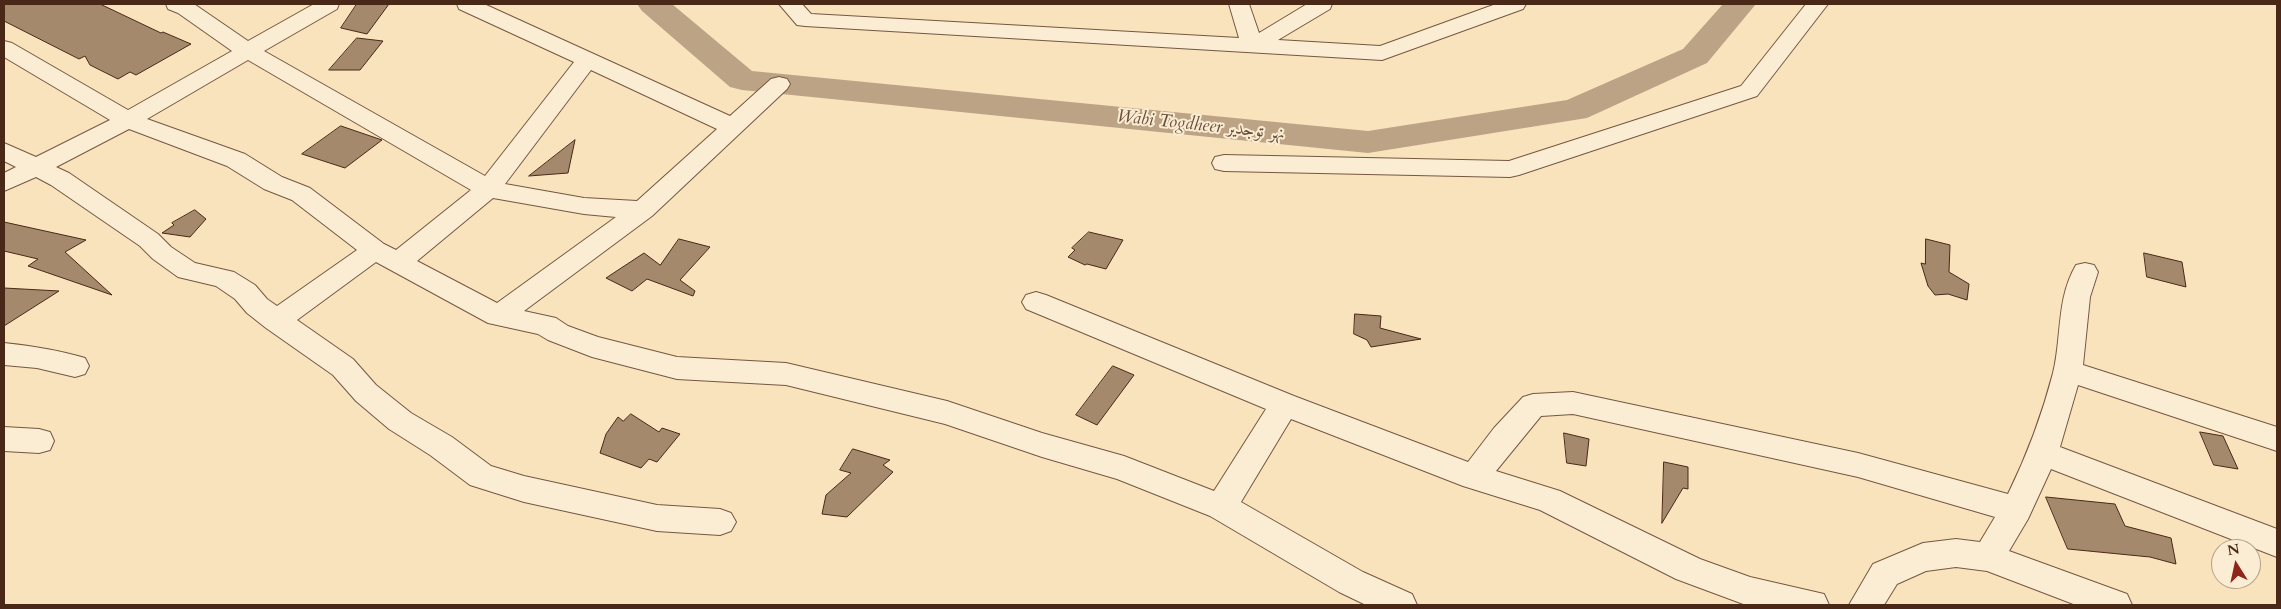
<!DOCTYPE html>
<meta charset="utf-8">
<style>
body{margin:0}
#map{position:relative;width:2281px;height:609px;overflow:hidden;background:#f8e3bd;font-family:Cardo,serif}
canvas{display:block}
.frame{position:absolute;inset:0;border:5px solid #4a2817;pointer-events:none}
.north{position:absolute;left:2211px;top:539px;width:50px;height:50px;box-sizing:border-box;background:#faedd4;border:1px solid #b49e88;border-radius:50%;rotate:350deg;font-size:14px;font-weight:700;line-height:20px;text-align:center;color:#4a2817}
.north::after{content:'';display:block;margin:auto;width:18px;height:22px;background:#8f2418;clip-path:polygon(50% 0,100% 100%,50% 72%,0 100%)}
</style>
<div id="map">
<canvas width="2281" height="609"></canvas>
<div class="frame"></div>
<div class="north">N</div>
</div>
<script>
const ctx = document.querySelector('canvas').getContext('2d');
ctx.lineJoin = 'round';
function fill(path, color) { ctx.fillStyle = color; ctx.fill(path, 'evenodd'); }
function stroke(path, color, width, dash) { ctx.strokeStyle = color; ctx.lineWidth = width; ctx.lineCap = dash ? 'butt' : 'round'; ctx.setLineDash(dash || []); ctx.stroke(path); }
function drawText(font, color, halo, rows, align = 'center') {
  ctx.font = font + ' Cardo,Amiri,serif'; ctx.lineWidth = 4; ctx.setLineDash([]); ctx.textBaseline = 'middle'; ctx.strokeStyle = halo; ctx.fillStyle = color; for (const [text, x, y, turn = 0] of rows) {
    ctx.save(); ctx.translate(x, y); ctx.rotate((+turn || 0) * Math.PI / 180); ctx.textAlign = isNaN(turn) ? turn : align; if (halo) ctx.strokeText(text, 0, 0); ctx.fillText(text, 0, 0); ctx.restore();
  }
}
const river = new Path2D(`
 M637,4H672L752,71L1368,131L1567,100L1683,49L1723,4H1756L1707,63L1587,118L1368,153L742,90L730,87L642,11Z`);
const building = new Path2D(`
 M4,4H100L161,33L163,32L191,44L136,75L130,72L118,79L90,65L85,56L79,59L4,21Z
 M357,4H389L367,34L341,28Z
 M357,38L383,41L360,70H329Z
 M341,126L382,140L345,168L302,154Z
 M575,140L568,173L529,176Z
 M195,210L206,219L190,237L162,233L174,225L172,223Z
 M4,222L86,240L65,252L112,295L28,266L38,259L4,251Z
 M1089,232L1123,240L1106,269L1087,264L1085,265L1068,257L1075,250L1072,248Z
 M679,239L710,247L680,280L695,291L693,296L647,279L632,291L606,278L644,253L660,265Z
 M1926,239L1950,245L1949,272L1969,284L1967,300L1948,294L1935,295L1928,286L1921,263L1925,264Z
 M2144,253L2182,262L2186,287L2147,277Z
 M4,288L59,291L4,326Z
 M1355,314L1381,316L1380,328L1421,339L1371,347L1367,340L1354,334Z
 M1113,366L1134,375L1097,425L1076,415Z
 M631,414L659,432L662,428L680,434L657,462L649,459L641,468L600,453L606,434L618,417L623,421Z
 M2200,432L2223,436L2238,469L2214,465Z
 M1564,433L1589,439L1586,466L1567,463Z
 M853,449L890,460L883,465L893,472L847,517L822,514L826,495L851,473L840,470Z
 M1664,462L1688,467V489L1683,488L1662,523Z
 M2046,497L2115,504L2125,526L2171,538L2176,564L2150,557L2068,549Z`);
const minor = new Path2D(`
 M166,4H194L248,41L314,4H339L337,9L264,51L485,176L574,62L459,9L457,4H484L730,116L771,79L779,77L787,79L790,84L787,89L652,216L524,311L556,318L568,326L598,337L677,357L786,363L947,401L1042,433L1124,456L1214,491L1266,409L1026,309L1022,302L1026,295L1036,292L1046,295L1294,396L1468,462L1494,428L1523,397L1533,394L1573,392L1858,453L2008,494C2027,455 2042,415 2053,373C2062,337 2056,299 2076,265L2085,263L2094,265L2098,272L2090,297L2083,365L2277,427V451L2078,385L2060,447L2277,529V557L2051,469L2028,519L2009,551L2127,594L2132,605H2076L1987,571L1956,567L1926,571L1897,584L1884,605H1849L1873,564L1923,543L1956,539L1980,542L1995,517L1858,477L1573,414L1541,416L1496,471L1560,491L1700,559L1750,577L1824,594L1829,605H1746L1676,579L1540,510L1463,486L1291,419L1241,502L1363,572L1412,594L1417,605H1366L1339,592L1210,516L1117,479L1042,457L945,424L786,385L677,379L592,357L548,340L538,334L488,323L376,262L297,320L353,359L376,385L411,413L452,437L491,466L524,476L657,505L720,509L731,513L736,522L731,531L720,535L657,531L524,502L470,485L430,455L389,429L356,401L333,375L266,328L247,313L235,299L216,286L178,277L153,259L140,246L51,185L36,177L4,191V173L16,167L4,161V143L36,157L110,120L4,57V41L12,43L128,110L232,51L178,13L168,9ZM248,60L471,190L396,250L384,244L310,188L282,177L245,154L147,119ZM591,70L717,129L637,201L584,198L505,184ZM129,129L227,166L264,189L292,200L357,250L277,306L267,299L255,285L234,272L195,263L171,247L158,234L69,173L56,167ZM493,198L584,214L616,217L497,303L417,261Z
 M779,4H802L811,14L1239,38L1229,4H1249L1259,33L1307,4H1332L1330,9L1278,40L1380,46L1496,4H1526L1523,9L1382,60L805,26L797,25Z
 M1806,4H1828L1757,96L1519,175L1510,177L1224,171L1215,169L1212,163L1215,157L1224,155L1509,161L1741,86Z
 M4,343C32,346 58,350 85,358L89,366L85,374L75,377L37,368L4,365Z
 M4,427L39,429L50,432L54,441L50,450L39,453L4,451Z`);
const waterNames = [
 ["Wabi Togdheer نهر توجدير",1201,126,6]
];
fill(river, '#bda385');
fill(building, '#a4896d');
stroke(building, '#4a2817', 1);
stroke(minor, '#765740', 2);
fill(minor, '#faedd4');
drawText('italic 18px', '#6c4d38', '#faedd4', waterNames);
</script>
